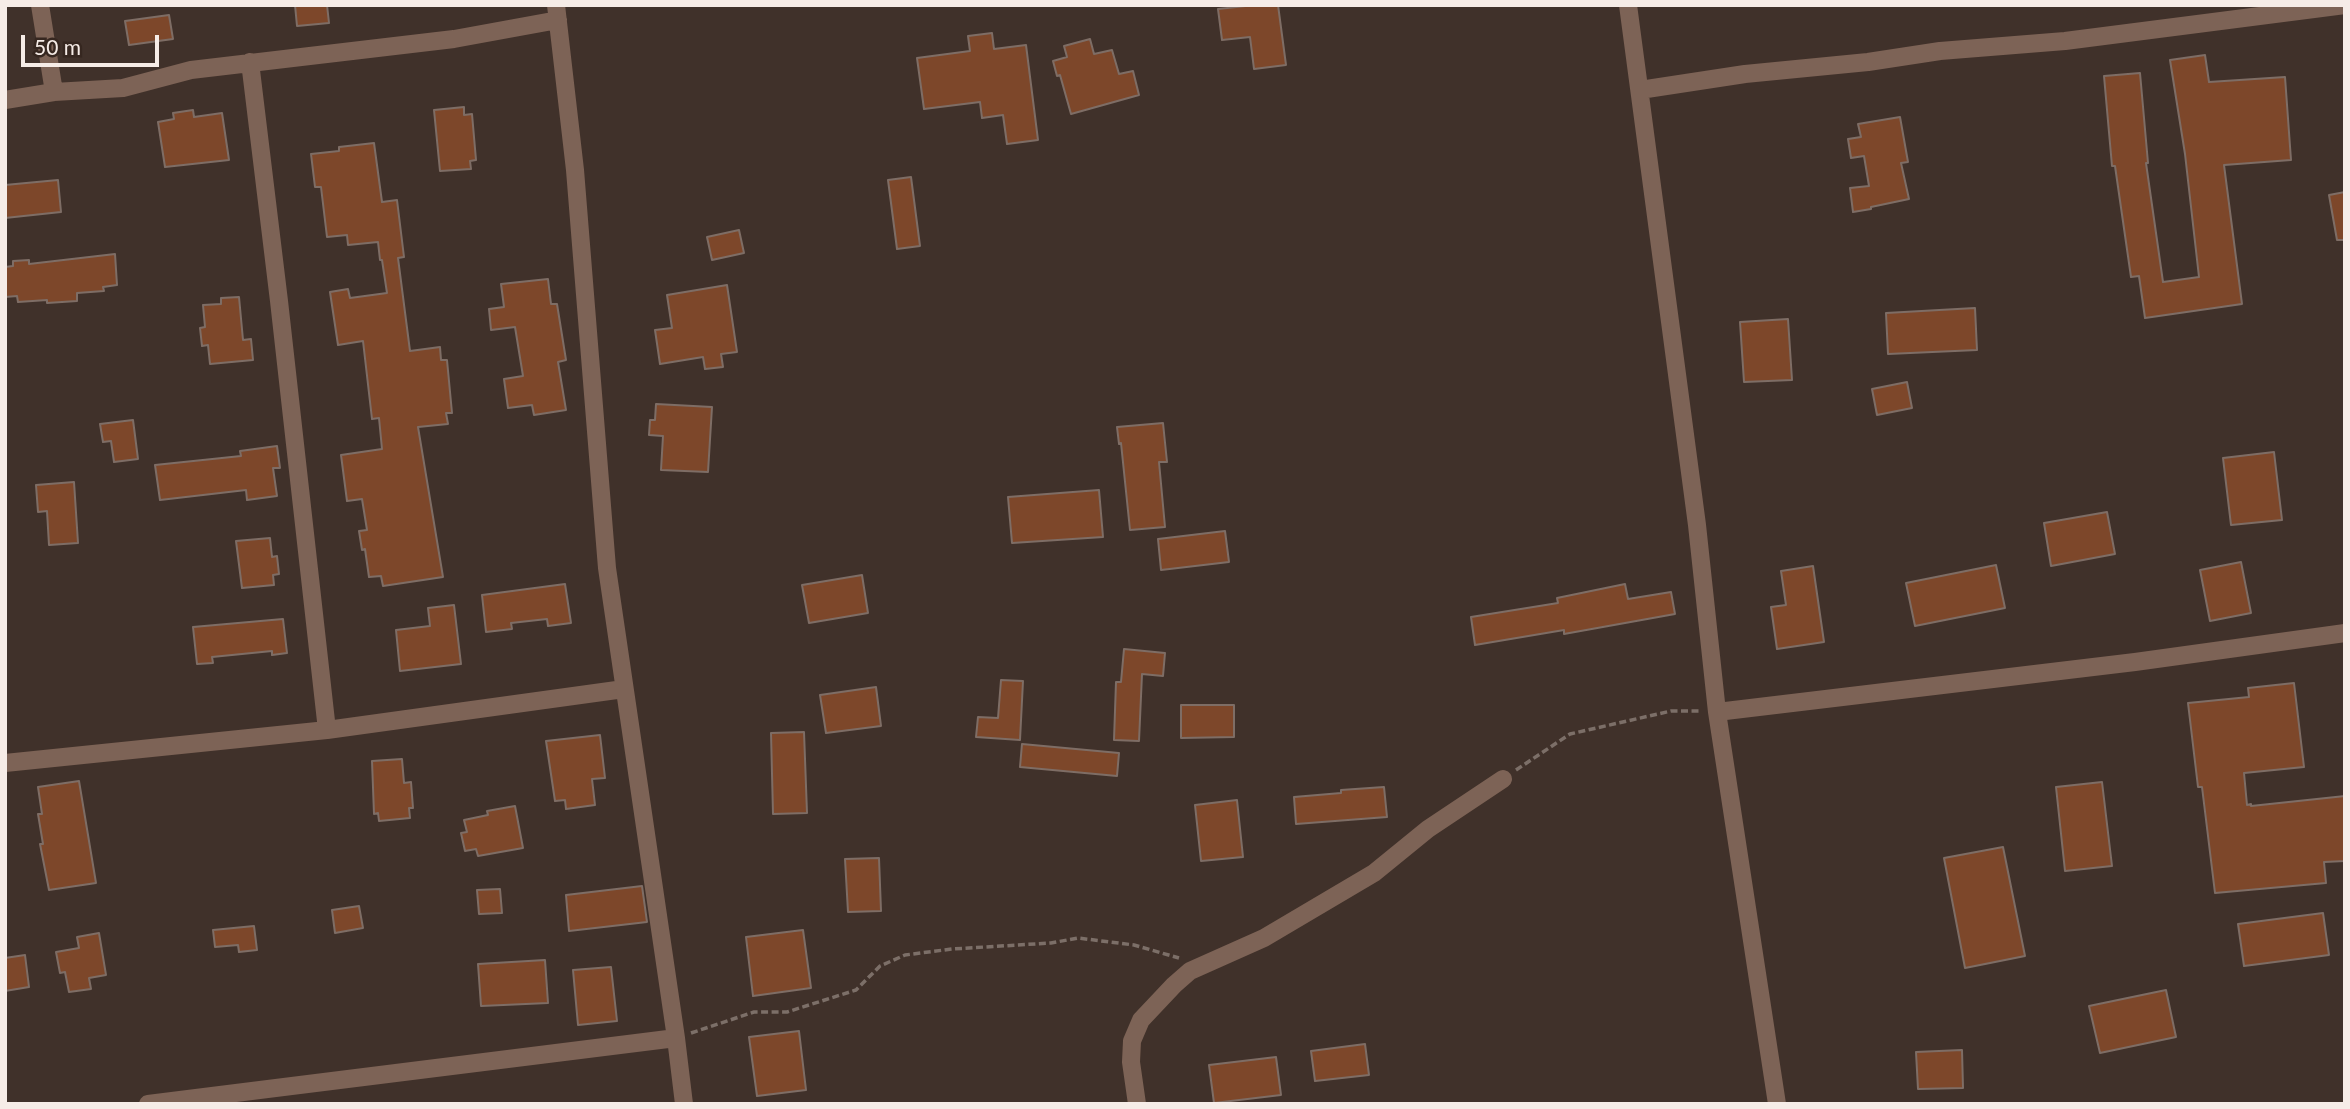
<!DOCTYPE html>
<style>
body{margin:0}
#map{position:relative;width:2350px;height:1109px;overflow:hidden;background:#40312a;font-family:Lato,sans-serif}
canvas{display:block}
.frame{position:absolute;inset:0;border:7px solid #f6ece7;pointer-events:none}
.scale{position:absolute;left:21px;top:35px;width:138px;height:32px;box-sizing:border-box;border:4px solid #f6ece7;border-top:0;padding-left:9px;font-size:21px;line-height:24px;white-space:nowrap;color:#f6ece7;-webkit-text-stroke:5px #362720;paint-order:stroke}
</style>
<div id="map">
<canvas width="2350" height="1109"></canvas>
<div class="frame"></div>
<div class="scale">50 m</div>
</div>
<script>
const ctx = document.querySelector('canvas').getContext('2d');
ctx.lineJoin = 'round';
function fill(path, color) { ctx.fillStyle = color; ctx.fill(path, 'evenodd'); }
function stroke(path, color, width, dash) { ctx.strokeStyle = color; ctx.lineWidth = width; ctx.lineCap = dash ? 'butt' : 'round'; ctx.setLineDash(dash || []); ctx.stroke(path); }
const building = new Path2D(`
 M295,5H327L329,23L297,26Z
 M1255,5H1278L1286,65L1254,69L1250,37L1222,40L1218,9Z
 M169,15L173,39L129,45L125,21Z
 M992,33L994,49L1026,45L1038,140L1007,144L1003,115L982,118L980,102L924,109L917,58L970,51L968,36Z
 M1090,39L1094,54L1112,50L1119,74L1133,71L1139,95L1071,114L1060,75L1057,76L1053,61L1067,57L1064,46Z
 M2205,55L2209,82L2285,77L2291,160L2224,165L2242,304L2145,318L2139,276L2131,277L2115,166H2112L2104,76L2140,73L2148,163H2146L2163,282L2199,277L2185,154L2170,60Z
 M464,107V115L472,114L476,160L470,161L471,169L440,171L434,110Z
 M193,110L194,117L222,113L229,160L165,167L158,122L174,119L173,113Z
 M1900,117L1908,162L1901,163L1909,199L1871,207V209L1853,212L1850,188L1869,186L1864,156L1851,158L1848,139L1861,137L1858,124Z
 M374,143L382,202L397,200L404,257L398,258L410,351L440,347L441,360H447L452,413H446L448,424L418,427L443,577L383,586L381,576L369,577L365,549L362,550L359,531L367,530L362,499L347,501L341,455L382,449L379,418L372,419L363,341L338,345L330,292L348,289L350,298L387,293L382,260H380L378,242L348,245L347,235L327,237L321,187H315L311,154L339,151V147Z
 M911,177L920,246L897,249L888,180Z
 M58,180L61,212L5,218V185Z
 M2345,192V240H2337L2329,195Z
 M739,230L744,253L712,260L707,237Z
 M115,254L117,285L103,287L104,291L77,293V301L47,303V300L18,302L17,296L5,297V267L13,266V261L29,260V264Z
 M548,279L551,304H557L566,360L558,362L566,410L534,415L532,405L508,408L504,379L523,376L515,327L491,330L489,309L504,307L501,284Z
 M727,285L737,352L721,354L723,367L705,369L703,357L660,364L655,330L672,328L667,295Z
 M239,297L243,340L251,339L253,360L210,364L208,345L202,346L200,328L205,327L203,305L221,304V298Z
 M1975,308L1977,350L1888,354L1886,313Z
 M1788,319L1792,380L1744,382L1740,322Z
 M1907,382L1912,408L1877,415L1872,389Z
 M656,404L712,407L708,472L661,470L663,436L649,435L650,420H655Z
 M133,420L138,459L114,462L111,441L103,442L100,424Z
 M1163,423L1167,462H1159L1165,527L1130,530L1121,443L1119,444L1117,427Z
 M277,446L280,468H273L277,496L247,500L246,490L160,500L155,465L241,456L240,451Z
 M2274,452L2282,520L2231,525L2223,458Z
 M74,482L78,543L49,545L47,511L38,512L36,485Z
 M1099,490L1103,537L1012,543L1008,497Z
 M2107,512L2115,554L2051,566L2044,523Z
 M1225,531L1229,562L1161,570L1158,539Z
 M270,538L272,557L277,556L279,574L273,575L274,585L242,588L236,541Z
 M2241,562L2251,613L2210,621L2200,570Z
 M1996,565L2005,608L1915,626L1906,583Z
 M1813,566L1824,642L1777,649L1771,607L1786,605L1781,571Z
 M862,575L868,613L809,623L802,585Z
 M565,584L571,623L548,626L547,619L511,623L512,629L486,632L482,595Z
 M1625,584L1628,599L1671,592L1675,614L1564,634V630L1475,645L1471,617L1558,603L1557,598Z
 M454,605L461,664L400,671L396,630L430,626L428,608Z
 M283,619L287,653L272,655V651L212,657L213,663L197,664L193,627Z
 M1124,649L1165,653L1163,676L1142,674L1139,741L1114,740L1116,682H1121Z
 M1001,680L1023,681L1020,740L976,737L978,717L998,718Z
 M2294,683L2304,767L2244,773L2247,805L2251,804V806L2345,796V861L2324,862L2326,883L2215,893L2202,787H2198L2188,703L2249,697L2248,688Z
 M876,687L881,726L826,733L820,695Z
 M1181,705H1234V737L1181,738Z
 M804,732L807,813L773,814L771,733Z
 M600,735L605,778L592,779L595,805L566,809L565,800L555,801L546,741Z
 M1022,744L1119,753L1117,776L1020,767Z
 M402,759L404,783L411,782L413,808H409L410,818L379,821L378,813L374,814L372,761Z
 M79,781L96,883L49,890L40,844H43L38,814H42L38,787Z
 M2102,782L2112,866L2065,871L2056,787Z
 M1384,787L1387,817L1296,824L1294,797L1341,793V790Z
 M1237,800L1243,857L1201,861L1195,805Z
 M515,806L523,848L478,856L476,849L465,851L461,833L467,832L464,820L488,815L487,811Z
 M2003,847L2025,956L1965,968L1944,858Z
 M879,858L881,911L848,912L845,859Z
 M642,886L647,922L569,931L566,895Z
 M500,889L502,913L479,914L477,890Z
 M359,906L363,928L335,933L332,910Z
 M2323,913L2329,955L2244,966L2238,924Z
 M254,926L257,950L239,952L238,945L215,947L213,930Z
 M803,930L811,988L753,996L746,937Z
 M99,933L106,975L89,978L91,989L69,992L65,972L60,973L56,952L79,948L77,937Z
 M25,955L29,987L5,991V958Z
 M545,960L548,1003L481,1006L478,964Z
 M611,967L617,1021L578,1025L573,970Z
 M2166,990L2176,1037L2100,1053L2089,1006Z
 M799,1031L806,1090L757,1096L749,1037Z
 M1365,1044L1369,1075L1315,1081L1311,1051Z
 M1962,1050L1963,1088L1918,1089L1916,1052Z
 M1276,1057L1281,1095L1214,1103L1209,1065Z`);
const path = new Path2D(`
 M1516,770L1570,734L1671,711H1701
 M691,1033L754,1012H787L856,990L880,966L905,955L952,949L1051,943L1078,938L1134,945L1179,958`);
const minor = new Path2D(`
 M40,5L54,92
 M556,5L575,170L607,568L676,1038L684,1104
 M1628,5L1697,525L1717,712L1777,1104
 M250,62L279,301L327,730
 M1640,90L1745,74L1868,62L1940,51L2065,41L2345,5
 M5,100L54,92L123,88L191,70L454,39L558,20
 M1717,712L2135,662L2345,633
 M5,763L327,730L624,689
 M148,1104L676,1038
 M1137,1104L1131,1062L1132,1041L1141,1020L1174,985L1190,971L1264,938L1374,873L1428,829L1503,779`);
fill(building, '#7d472a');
stroke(building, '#7e6d65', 2);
stroke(path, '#7c6f68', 3.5, [7, 3.5]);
stroke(minor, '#7d6356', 18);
</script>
